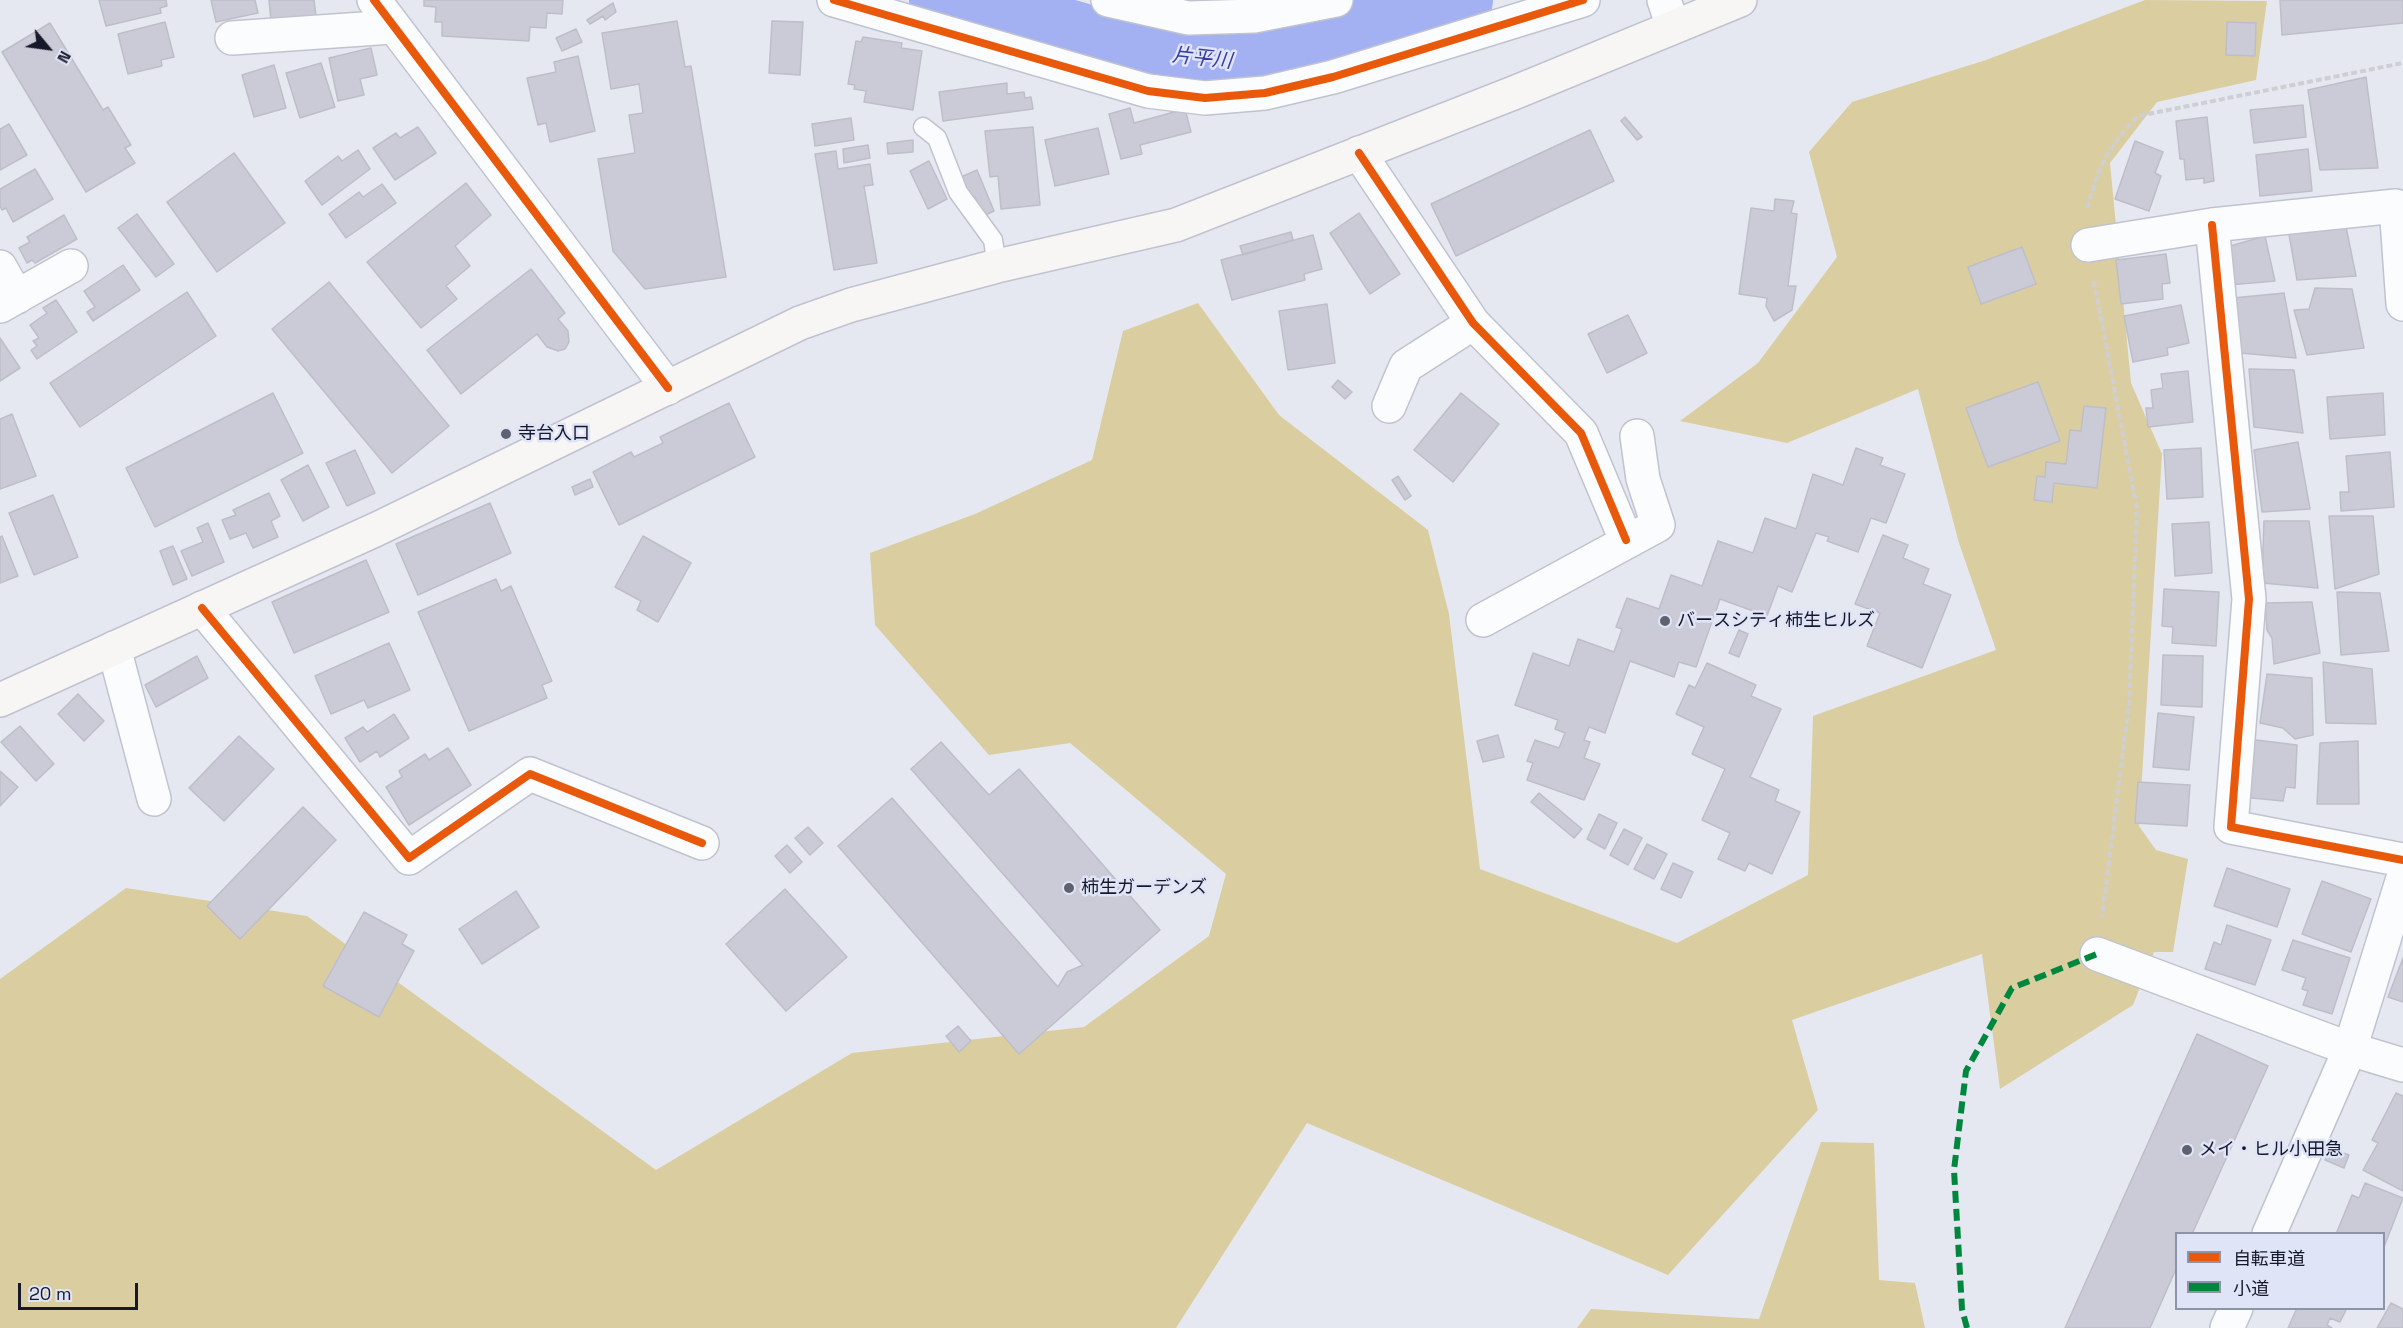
<!DOCTYPE html>
<meta charset="utf-8">
<style>
body{margin:0}
#map{position:relative;width:2403px;height:1328px;overflow:hidden;background:#e5e8f1;font-family:"Space Grotesk","Noto Sans JP",sans-serif}
canvas{display:block}
.legend{position:absolute;left:2175px;top:1232px;width:210px;height:78px;box-sizing:border-box;background:#dfe4f7;border:2px solid #8e93a5;margin:0;padding:8px 10px;list-style:none;font-size:18px;color:#15192a}
.legend li{display:flex;align-items:center;gap:12px;height:30px}
.legend b{width:30px;border:2px solid #8e93a5}
.north{position:absolute;left:18px;top:18px;width:60px;height:60px;-webkit-text-stroke:4px #dfe4f7;paint-order:stroke;rotate:119deg;font-size:16px;font-weight:700;line-height:24px;text-align:center;color:#15192a}
.north::after{content:'';display:block;margin:auto;width:21px;height:27px;background:#15192a;clip-path:polygon(50% 0,100% 100%,50% 72%,0 100%)}
.scale{position:absolute;left:18px;top:1283px;width:120px;height:27px;box-sizing:border-box;border:3px solid #15192a;border-top:0;padding-left:8px;font-size:18px;line-height:21px;white-space:nowrap;color:#15192a;-webkit-text-stroke:4px #dfe4f7;paint-order:stroke}
</style>
<div id="map">
<canvas width="2403" height="1328"></canvas>
<ul class="legend">
<li><b style="height:8px;background:#e8590c"></b>自転車道</li>
<li><b style="height:8px;background:#00873e"></b>小道</li>
</ul>
<div class="north">N</div>
<div class="scale">20 m</div>
</div>
<script>
const ctx = document.querySelector('canvas').getContext('2d');
ctx.lineJoin = 'round';
function fill(path, color) { ctx.fillStyle = color; ctx.fill(path, 'evenodd'); }
function stroke(path, color, width, dash) { ctx.strokeStyle = color; ctx.lineWidth = width; ctx.lineCap = dash ? 'butt' : 'round'; ctx.setLineDash(dash || []); ctx.stroke(path); }
function drawText(font, color, halo, rows, align = 'center') {
  ctx.font = font + ' "Space Grotesk","Noto Sans JP",sans-serif'; ctx.lineWidth = 5; ctx.setLineDash([]); ctx.textBaseline = 'middle'; ctx.strokeStyle = halo; ctx.fillStyle = color; for (const [text, x, y, turn = 0] of rows) {
    ctx.save(); ctx.translate(x, y); ctx.rotate((+turn || 0) * Math.PI / 180); ctx.textAlign = isNaN(turn) ? turn : align; if (halo) ctx.strokeText(text, 0, 0); ctx.fillText(text, 0, 0); ctx.restore();
  }
}
const green = new Path2D(`
 M2145,0L2267,1L2256,80L2157,102L2110,163L2131,383L2162,454L2139,826L2156,850L2188,859L2173,952H2154L2133,1005L2000,1089L1982,954L1792,1020L1818,1110L1668,1275L1307,1123L1176,1328H0V979L126,888L307,916L656,1170L852,1053L1084,1027L1209,936L1226,874L1070,743L989,755L875,625L870,553L975,514L1092,460L1123,331L1198,303L1279,415L1428,530L1449,614L1480,869L1677,943L1808,875L1813,716L1996,650L1959,543L1918,389L1787,443L1680,421L1758,363L1837,257L1809,152L1852,102L1986,60Z
 M1821,1142L1874,1143L1879,1280L1915,1283L1925,1328H1577L1591,1309L1759,1319Z`);
const river = new Path2D(`
 M945,0L1119,50L1245,63L1332,44L1457,0`);
const building = new Path2D(`
 M99,0H166L167,6L160,8L161,13L106,26Z
 M211,0H255L258,13L216,22Z
 M269,0H314L316,16L271,21Z
 M424,0H563L562,14L547,13L546,28L530,27L529,41L442,36V22H435L436,7L424,6Z
 M2280,0H2403V23L2282,35Z
 M613,3L616,12L605,20L603,16L590,24L587,20Z
 M677,21L685,67L691,66L726,277L645,289L613,251L598,159L635,153L629,115L643,113L639,84L611,89L602,33Z
 M772,21L803,22L800,75L769,73Z
 M165,22L174,57L161,60L162,66L128,74L118,34Z
 M2227,22L2256,23L2255,56L2226,55Z
 M50,23L103,110L108,107L131,145L125,148L135,163L86,192L2,52Z
 M576,29L582,42L562,51L556,38Z
 M863,37L902,43L901,48L922,51L913,110L864,102L866,91L854,89L855,85L848,84L856,41L861,42Z
 M371,48L377,75L360,79L364,95L338,101L329,58Z
 M578,56L595,131L550,142L546,123L538,125L527,78L556,72L554,62Z
 M321,63L335,107L300,118L286,73Z
 M274,65L286,108L254,117L242,75Z
 M2366,77L2378,168L2320,170L2308,90Z
 M1007,83V94L1024,92L1025,98L1031,97L1033,109L943,121L939,92Z
 M2303,105L2306,137L2254,143L2250,110Z
 M1130,108L1134,123L1185,109L1191,132L1140,145L1142,154L1121,159L1109,114Z
 M1625,117L1642,137L1637,140L1621,121Z
 M2207,117L2214,181L2204,183V178L2186,180L2184,159H2180L2176,121Z
 M851,118L854,140L815,146L812,124Z
 M9,124L27,155L0,170V129Z
 M418,127L436,153L395,180L373,148L396,133L400,138Z
 M1033,127L1040,205L1001,209L998,176L990,177L985,131Z
 M1098,128L1109,174L1055,186L1045,140Z
 M1590,130L1614,181L1456,256L1431,204Z
 M913,140V152L888,154L887,143Z
 M2135,141L2163,152L2155,173L2161,176L2149,211L2115,199Z
 M868,145L870,158L844,163L843,149Z
 M2308,149L2312,191L2260,196L2256,155Z
 M358,150L370,169L322,205L305,181L338,156L342,161Z
 M836,151L838,169L870,164L873,185L864,186L877,263L834,270L815,154Z
 M234,153L285,223L217,272L167,202Z
 M929,161L947,199L928,209L910,171Z
 M35,169L53,199L13,222L6,208L2,210L0,206V189Z
 M977,170L994,211L983,216L975,197L970,199L961,177Z
 M466,183L491,215L455,246L470,266L446,286L457,299L421,328L367,262Z
 M382,184L396,203L346,238L329,214L359,192L363,197Z
 M1775,199L1794,201L1791,213L1797,214L1788,286H1796L1792,310L1774,321L1766,306L1767,298L1739,294L1751,208L1774,211Z
 M1359,213L1400,274L1370,294L1330,233Z
 M137,214L174,264L156,277L118,228Z
 M64,215L77,239L35,263L32,260L27,263L19,248L30,242L27,237Z
 M2344,217L2356,276L2297,280L2287,223Z
 M1291,232L1293,240L1243,255L1240,246Z
 M1313,235L1322,269L1304,274L1305,280L1232,300L1221,260Z
 M2265,236L2275,281L2229,285L2223,248Z
 M2022,247L2036,284L1981,304L1968,267Z
 M2166,254L2170,283L2162,284L2163,299L2121,304L2116,260Z
 M123,265L140,290L93,321L87,312L95,307L84,291Z
 M531,269L565,313L558,319L568,331L569,342L565,349L558,351L547,347L537,334L461,394L427,350Z
 M329,282L449,426L392,473L272,329Z
 M2315,288L2352,289L2364,348L2307,355L2294,310L2309,309Z
 M187,292L216,336L80,427L50,383Z
 M2284,293L2296,358L2240,353L2233,298Z
 M56,300L77,332L37,359L31,350L37,346L33,341L39,338L30,325L47,313L43,308Z
 M1327,304L1335,363L1288,370L1279,311Z
 M2181,305L2189,343L2167,348L2168,355L2133,362L2124,316Z
 M1628,315L1647,353L1607,373L1588,334Z
 M0,338L20,368L0,381Z
 M2249,369L2294,370L2303,433L2254,427Z
 M2188,371L2193,422L2148,427L2146,408H2153L2151,390L2163,388L2161,374Z
 M1338,380L1352,392L1345,399L1332,387Z
 M2038,382L2060,441L1988,467L1966,408Z
 M273,393L303,453L155,527L126,468Z
 M1461,393L1499,424L1453,482L1414,450Z
 M2383,393L2385,435L2330,439L2327,397Z
 M729,403L755,457L619,525L593,472L631,452L634,457L663,443L660,437Z
 M2084,406L2106,408L2097,488L2054,483L2052,502L2034,500L2037,476L2045,477L2046,462L2066,464L2070,430L2081,431Z
 M12,414L36,476L0,489V419Z
 M2298,442L2310,509L2262,512L2254,450Z
 M1856,448L1883,458L1880,465L1905,474L1886,523L1871,518L1858,552L1827,541L1829,537L1816,533L1792,592L1778,586L1767,616L1720,599L1696,667L1679,662L1674,677L1630,661L1605,733L1589,727L1584,740L1590,742L1584,758L1600,764L1584,800L1527,780L1533,763L1527,761L1535,740L1559,748L1565,733L1555,729L1558,720L1515,705L1533,653L1569,666L1578,639L1614,652L1622,629L1616,627L1627,598L1659,609L1671,575L1702,586L1718,541L1753,553L1765,518L1796,529L1813,474L1843,485Z
 M2201,448L2203,497L2167,499L2164,450Z
 M355,450L375,493L347,506L326,463Z
 M2390,452L2394,507L2341,511L2340,492H2349L2346,456Z
 M308,465L329,507L303,521L281,480Z
 M1398,476L1411,496L1405,500L1392,480Z
 M590,479L593,487L575,495L572,487Z
 M269,493L280,516L271,521L278,537L253,548L246,533L230,539L222,520L236,515L233,510Z
 M53,495L78,557L34,575L9,513Z
 M490,503L511,553L418,595L396,544Z
 M2329,516H2373L2379,574L2335,589Z
 M2264,521H2309L2318,588L2262,583Z
 M2209,522L2212,573L2175,576L2172,524Z
 M208,523L224,562L192,576L181,551L203,542L197,528Z
 M1883,535L1908,545L1903,558L1929,569L1923,584L1951,595L1922,668L1867,646L1880,613L1855,604Z
 M2,536L18,576L0,583V537Z
 M643,536L691,563L658,622L637,610L641,601L615,587Z
 M173,546L187,579L173,585L160,551Z
 M366,560L389,612L294,653L272,602Z
 M496,579L501,591L511,586L552,681L542,685L547,698L469,731L418,612Z
 M2164,589L2219,592L2216,646L2172,643L2173,627L2162,626Z
 M2337,592L2380,593L2389,651L2341,655Z
 M2312,602L2320,653L2274,664L2272,638L2267,630L2265,603Z
 M1739,630L1748,634L1739,657L1729,653Z
 M389,643L410,690L368,708L364,700L331,714L315,676Z
 M2163,655L2203,656L2202,707L2161,705Z
 M197,656L208,678L156,707L145,685Z
 M2323,662L2372,669L2376,724L2326,723Z
 M1707,663L1756,685L1751,696L1781,709L1750,777L1779,790L1775,801L1800,812L1772,874L1749,863L1745,871L1718,859L1730,833L1702,820L1725,769L1692,754L1704,727L1676,714L1689,685L1695,688Z
 M2267,674L2312,678L2313,735L2295,739L2283,728L2260,723Z
 M78,694L104,721L84,741L58,714Z
 M2158,713L2194,717L2189,770L2153,767Z
 M394,714L409,738L380,757L377,751L360,762L345,738L363,727L367,732Z
 M20,726L54,764L36,781L1,742Z
 M1498,735L1504,757L1483,762L1477,741Z
 M239,736L274,769L224,821L189,788Z
 M2248,739L2297,745L2295,788L2286,787L2283,801L2242,797Z
 M2358,741L2359,804H2317L2320,743Z
 M941,742L989,795L1019,769L1160,930L1019,1054L838,846L892,798L1058,987L1067,972L1083,965L911,769Z
 M448,748L471,785L409,825L386,787L402,777L399,771L425,754L429,760Z
 M0,771L18,787L0,806Z
 M2138,782L2190,785L2187,826L2135,823Z
 M1539,793L1582,829L1574,838L1531,802Z
 M303,807L336,840L240,939L207,906Z
 M1599,814L1617,823L1605,849L1587,839Z
 M808,827L823,843L810,855L795,838Z
 M1624,829L1642,838L1628,865L1610,855Z
 M1647,844L1667,854L1654,879L1634,869Z
 M787,845L802,862L790,873L775,856Z
 M1673,863L1693,872L1681,898L1661,889Z
 M2227,868L2290,889L2277,927L2214,906Z
 M2322,881L2371,899L2351,952L2302,934Z
 M785,889L847,957L786,1011L726,944Z
 M516,891L539,927L482,964L459,929Z
 M364,912L407,935L402,944L414,951L379,1017L323,986Z
 M2227,925L2271,940L2255,985L2205,969L2214,942L2221,945Z
 M2293,940L2350,958L2332,1014L2303,1005L2308,991L2302,989L2306,978L2282,970Z
 M2403,958V1002L2388,997Z
 M958,1026L971,1041L959,1052L946,1036Z
 M2197,1034L2268,1066L2192,1234H2176V1269L2150,1328H2065Z
 M2396,1093L2403,1096V1191L2363,1170L2378,1143L2372,1140Z
 M2330,1148L2349,1155L2344,1168L2325,1160Z
 M2365,1183L2403,1198L2384,1247V1234H2336L2352,1195L2359,1198Z
 M2391,1303L2403,1309V1328H2377Z
 M2297,1308H2347L2340,1322L2330,1318L2327,1325L2332,1328H2288Z`);
const path = new Path2D(`
 M2087,208C2100,165 2107,148 2138,116L2403,63
 M2094,281L2137,509L2129,703L2102,918`);
const service = new Path2D(`
 M923,127L937,138L958,192L993,240L997,266`);
const minor = new Path2D(`
 M374,0L668,388
 M834,0L1148,91L1205,98L1265,93L1333,77L1583,0
 M1108,0L1188,18L1254,16L1336,0
 M1664,0L1673,27
 M232,38L392,27
 M1359,153L1473,323L1581,433L1626,540
 M2212,225L2249,599L2231,827L2403,860
 M2088,245L2212,225L2396,206L2403,304
 M0,267L17,297
 M0,306L71,266
 M1389,406L1406,366L1473,323
 M202,608L409,858L530,774L702,843
 M1483,620L1658,525L1643,479L1637,436
 M114,648L154,799
 M2097,954L2350,1049L2403,1065
 M2269,1234L2350,1049L2403,878
 M2227,1328L2236,1308`);
const secondary = new Path2D(`
 M0,700L377,529L800,323L851,305L997,266L1176,225L1516,92L1740,0`);
const quiet = new Path2D(`
 M1967,1328L1962,1309L1954,1170L1966,1071L2012,988L2097,954`);
const cycleway = new Path2D(`
 M374,0L668,388
 M834,0L1148,91L1205,98L1265,93L1333,77L1583,0
 M1359,153L1473,323L1581,433L1626,540
 M2212,225L2249,599L2231,827L2403,860
 M202,608L409,858L530,774L702,843`);
const markers = [
 [506,434,6,"#5e6170"],
 [1665,621,6,"#5e6170"],
 [1069,888,6,"#5e6170"],
 [2187,1150,6,"#5e6170"]
];
const poiNames = [
 ["寺台入口",518,434],
 ["バースシティ柿生ヒルズ",1677,621],
 ["柿生ガーデンズ",1081,888],
 ["メイ・ヒル小田急",2199,1150]
];
const waterNames = [
 ["片平川",1202,59,6]
];
fill(green, '#dacea0');
stroke(river, '#a3b0f2', 72);
fill(building, '#cbcbd7');
stroke(building, '#bebeca', 1.5);
stroke(service, '#c0c3cf', 21);
stroke(minor, '#c0c3cf', 36);
stroke(secondary, '#c0c3cf', 36);
stroke(path, '#cfcfd3', 4, [6, 3]);
stroke(service, '#fbfcfd', 18);
stroke(minor, '#fbfcfd', 33);
stroke(secondary, '#f8f5f5', 33);
stroke(quiet, '#00873e', 6, [12, 6]);
stroke(cycleway, '#e8590c', 8);
for (const [x, y, r, color] of markers) { const dot = new Path2D(); dot.arc(x, y, r, 0, 2 * Math.PI); ctx.fillStyle = color; ctx.fill(dot); stroke(dot, '#dfe4f7', 2); }
drawText('18px', '#15192a', '#dfe4f7', poiNames, 'left');
drawText('italic 20px', '#363ca4', '#dfe4f7', waterNames);
</script>
